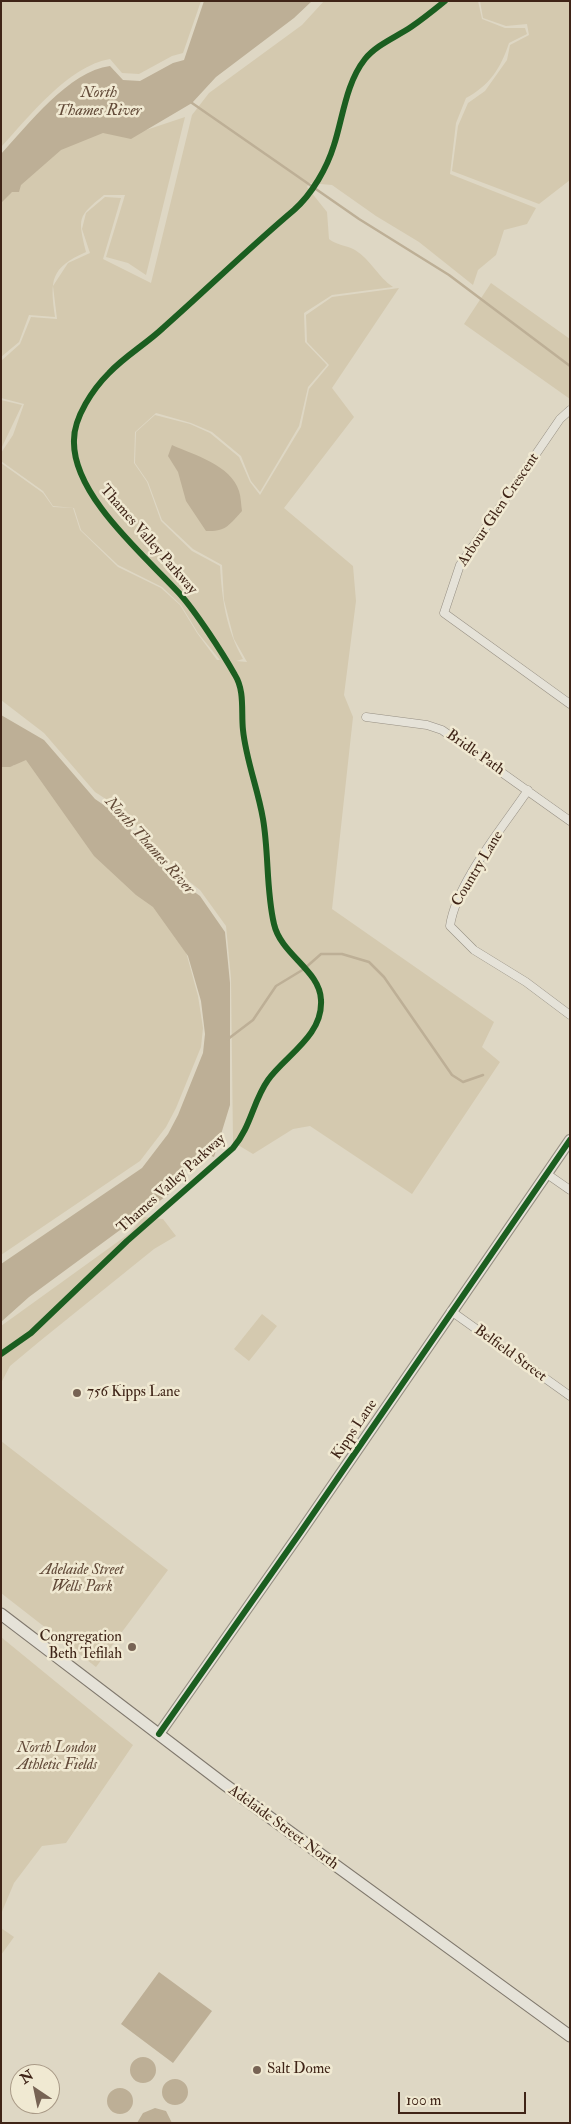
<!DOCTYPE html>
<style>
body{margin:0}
#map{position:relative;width:571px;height:2124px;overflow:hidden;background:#ded7c4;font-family:"IM FELL Double Pica",serif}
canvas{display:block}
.frame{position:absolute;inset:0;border:2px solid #3f2417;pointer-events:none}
.north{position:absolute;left:10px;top:2064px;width:50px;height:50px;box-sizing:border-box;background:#f0e9d2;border:1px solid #a99a87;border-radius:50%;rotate:326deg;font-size:14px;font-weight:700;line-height:20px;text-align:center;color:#3f2417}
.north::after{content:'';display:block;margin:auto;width:18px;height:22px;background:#776354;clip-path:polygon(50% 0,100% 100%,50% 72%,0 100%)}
.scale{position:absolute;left:398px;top:2092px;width:128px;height:22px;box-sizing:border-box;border:2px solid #3f2417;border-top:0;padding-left:6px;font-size:15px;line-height:18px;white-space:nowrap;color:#3f2417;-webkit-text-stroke:4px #f0e9d2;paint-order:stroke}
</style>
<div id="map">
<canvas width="571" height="2124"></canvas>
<div class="frame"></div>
<div class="north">N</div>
<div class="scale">100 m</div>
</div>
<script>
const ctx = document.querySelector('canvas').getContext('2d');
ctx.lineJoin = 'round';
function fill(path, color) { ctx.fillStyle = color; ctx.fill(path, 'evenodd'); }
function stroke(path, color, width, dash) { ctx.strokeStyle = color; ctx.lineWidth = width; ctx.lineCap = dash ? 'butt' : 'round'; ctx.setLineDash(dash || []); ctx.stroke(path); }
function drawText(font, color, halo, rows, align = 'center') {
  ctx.font = font + ' "IM FELL Double Pica",serif'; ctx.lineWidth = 5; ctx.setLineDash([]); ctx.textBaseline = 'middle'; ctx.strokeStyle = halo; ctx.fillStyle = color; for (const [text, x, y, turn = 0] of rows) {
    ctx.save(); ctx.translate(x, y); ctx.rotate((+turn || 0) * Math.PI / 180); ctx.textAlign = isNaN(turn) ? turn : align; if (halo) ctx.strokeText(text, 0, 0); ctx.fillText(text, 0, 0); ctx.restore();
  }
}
const green = new Path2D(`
 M1,1H201L183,53L172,56L139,74L122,73L110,59C68,66 29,117 1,147Z
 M324,1H478L482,19L505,28H525L527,34L509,43C501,68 489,86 466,98L456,123L450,174L536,208L527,224L504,230L496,255L478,270L473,285L419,242L376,216L332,185L309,183L307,187L327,212L329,239C336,245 346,245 355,250C371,260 378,277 393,287L332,295L304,313L305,342L327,365L308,387L299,426L260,492L251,481L241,456L212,432L191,423L156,413L135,432L134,463L147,482L161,521L192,551L220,566C222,599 226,629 243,659L236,661L247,662L234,639L224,600L222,565L193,549L162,520L148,482L135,463L136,432L155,415L190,424L210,433L239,457L250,482L260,495L301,427L309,389L329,365L307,342L306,315L332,297L399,288L332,388L354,417L284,508L353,566L356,601L344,695L353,717L332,909L494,1022L482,1047L500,1062L412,1194L310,1126L293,1129L253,1154L233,1142L231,978L226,926L200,890L176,871L118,807L95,792L44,733L1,700V463L43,493L53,507L73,508L80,530L118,567L161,588L180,605L197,633L217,660H220L198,633L181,605L162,587L118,565L81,530L74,508L53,506L43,491L1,461V453L13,435L24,404L1,398V361L20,344L31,317L57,319L53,286L68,263L90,253L82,229L86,213L105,197L121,198L103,259L151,283L192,115L209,93L302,25Z
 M480,1H570V180L539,204L452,171L458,126L468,103L485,91L507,60L510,45L529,35L527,24L506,26L483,18Z
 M185,117L146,275L128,263L106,257L125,195H104C77,217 78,218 86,252C50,268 50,280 55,317L29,315L19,342L1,357V198L61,145L103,129L131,135Z
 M491,283L570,339V399L464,324Z
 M1,400L22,405L1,449Z
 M25,755L152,902L186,952L198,996L203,1028L201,1047L176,1108L166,1127L140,1161L1,1255V766H13Z
 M143,1217L163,1219L176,1236L154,1249L40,1341L10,1366L1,1383V1326L130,1233Z
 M262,1314L277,1326L249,1361L234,1349Z
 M1,1441L168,1570L96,1667L1,1593Z
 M1,1637L133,1745L66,1843L42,1846L14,1883L1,1914Z
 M1,1928L14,1937L1,1955Z`);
const water = new Path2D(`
 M204,1H312L294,18L216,77L192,103L131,139L103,133L61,150L21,185L19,192H12L1,203V154C28,125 69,71 110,66L123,80L140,81L173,63L184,60Z
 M172,445C194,455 231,465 239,491C241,497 241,505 242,511C229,525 226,532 206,531L186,501L178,472L168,456Z
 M1,715L44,740L95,799L117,814L175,878L200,896L225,932L230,983V1105L214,1157L199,1152L169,1194L29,1297L1,1322V1264L142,1168L168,1134L178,1115L203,1053L205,1034L201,1001L188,956L153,907L136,895L94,856L26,760L10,767H1Z
 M159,1972L212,2011L173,2063L121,2024Z
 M130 2070a13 13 0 1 1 26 0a13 13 0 1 1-26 0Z
 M162 2092a13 13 0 1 1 26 0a13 13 0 1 1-26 0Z
 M107 2101a13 13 0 1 1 26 0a13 13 0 1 1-26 0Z
 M155,2108L166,2111L172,2123H137L143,2113Z`);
const stream = new Path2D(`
 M192,103L359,219L449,275L570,366
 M228,1039L253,1020L276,986L304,969L321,954H342L369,962L384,977L452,1075L463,1082L483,1075`);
const minor = new Path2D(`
 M570,410L560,419L460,565L444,613L570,704
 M366,717L427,725L442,730L570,821
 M528,790C504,826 456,883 450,926L474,950L526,982L570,1015
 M547,1174L570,1190
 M451,1311L570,1396`);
const tertiary = new Path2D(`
 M159,1734L300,1533L570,1140`);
const secondary = new Path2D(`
 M1,1614L224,1784L570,2036`);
const cycleway = new Path2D(`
 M1,1354L31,1333L127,1241L233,1148C251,1127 253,1101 268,1080C286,1055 323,1036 321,1000C320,970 281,955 274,924C266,890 269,854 263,819C258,789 246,760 243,730C241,712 245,691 235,675C222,652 196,612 179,593C145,556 72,495 74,440C74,417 93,389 109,373C125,356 146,344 163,328C207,289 249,248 294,210C312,194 327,168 334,145C343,117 346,83 365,59C376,45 396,37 411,27C423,19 434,10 445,1
 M159,1734L300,1533L570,1140`);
const markers = [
 [77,1393,5,"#776354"],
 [132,1647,5,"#776354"],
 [257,2070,5,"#776354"]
];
const streetNames = [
 ["Arbour Glen Crescent",499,510,-56],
 ["Thames Valley Parkway",148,540,49],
 ["Bridle Path",475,753,35],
 ["Country Lane",478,869,-59],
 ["Thames Valley Parkway",172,1184,-42],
 ["Belfield Street",510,1354,36],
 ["Kipps Lane",355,1430,-56],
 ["Adelaide Street North",283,1828,36]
];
const poiNames = [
 ["756 Kipps Lane",87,1393],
 ["Congregation",122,1638,"right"],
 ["Beth Tefilah",122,1655,"right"],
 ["Salt Dome",267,2070]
];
const parkNames = [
 ["Adelaide Street",82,1571],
 ["Wells Park",82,1588],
 ["North London",57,1749],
 ["Athletic Fields",57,1766]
];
const waterNames = [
 ["North",99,94],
 ["Thames River",99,112],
 ["North Thames River",149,846,48]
];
fill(green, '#d4c9af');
fill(water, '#bdaf96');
stroke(stream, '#bdaf96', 2.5);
stroke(minor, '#968f83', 9);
stroke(tertiary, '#968f83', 12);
stroke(secondary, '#7f776c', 13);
stroke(minor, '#e5e2d8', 8);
stroke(tertiary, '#e5e2d8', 10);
stroke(secondary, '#e5e2d8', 11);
stroke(cycleway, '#1b5e20', 6);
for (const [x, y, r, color] of markers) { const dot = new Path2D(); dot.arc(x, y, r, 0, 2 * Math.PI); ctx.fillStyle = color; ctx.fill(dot); stroke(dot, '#f0e9d2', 2); }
drawText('15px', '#3f2417', '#f0e9d2', streetNames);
drawText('15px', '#3f2417', '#f0e9d2', poiNames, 'left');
drawText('italic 15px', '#624a39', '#f0e9d2', parkNames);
drawText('italic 16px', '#614937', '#f0e9d2', waterNames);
</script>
